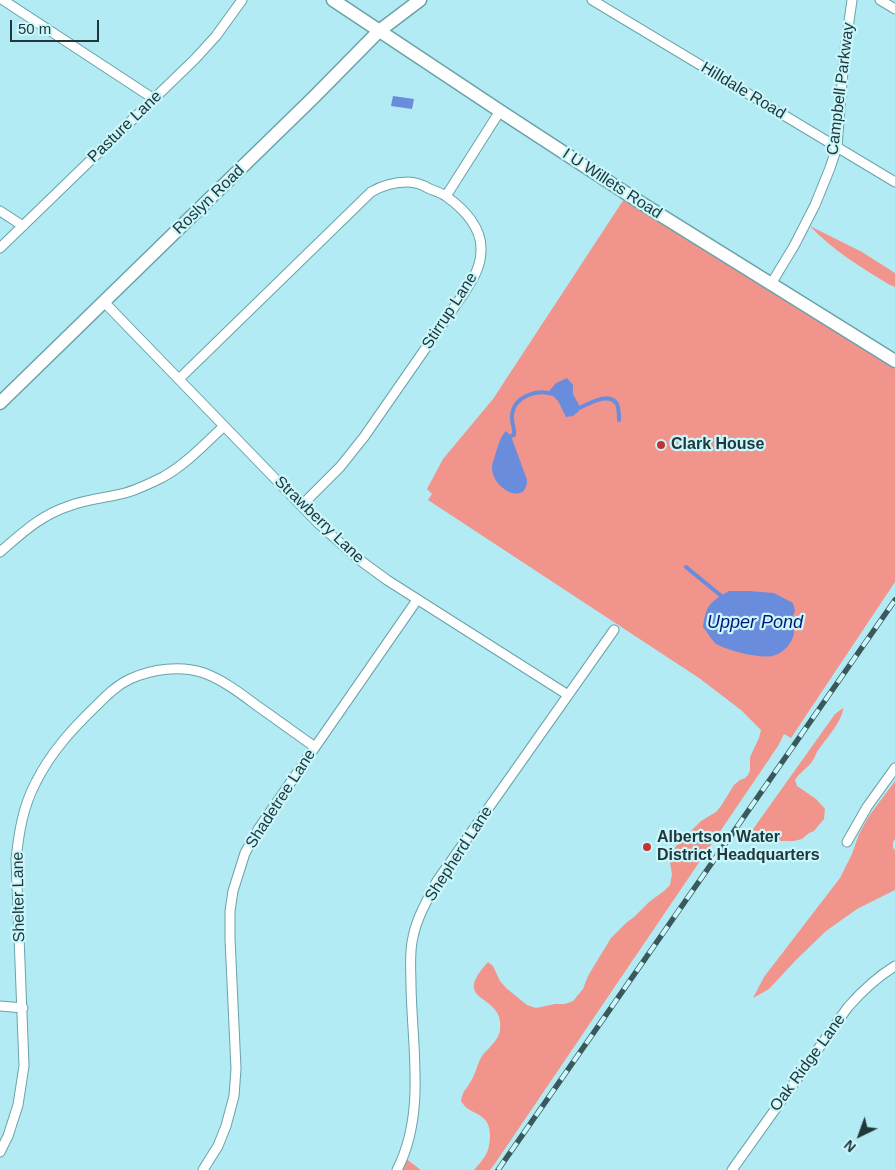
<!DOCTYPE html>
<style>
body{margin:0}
#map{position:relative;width:895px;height:1170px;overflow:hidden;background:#b2ebf3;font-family:Helvetica,sans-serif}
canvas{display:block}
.north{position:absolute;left:835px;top:1110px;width:50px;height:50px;-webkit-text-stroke:4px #c9f7fc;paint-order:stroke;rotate:222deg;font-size:14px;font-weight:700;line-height:20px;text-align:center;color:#21383b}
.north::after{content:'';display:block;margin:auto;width:18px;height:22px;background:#21383b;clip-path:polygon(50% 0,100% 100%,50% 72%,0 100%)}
.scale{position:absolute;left:10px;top:20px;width:89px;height:22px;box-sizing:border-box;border:2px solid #21383b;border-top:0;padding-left:6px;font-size:15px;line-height:18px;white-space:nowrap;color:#21383b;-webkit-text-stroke:4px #c9f7fc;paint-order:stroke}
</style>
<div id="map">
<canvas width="895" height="1170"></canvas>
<div class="north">N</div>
<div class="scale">50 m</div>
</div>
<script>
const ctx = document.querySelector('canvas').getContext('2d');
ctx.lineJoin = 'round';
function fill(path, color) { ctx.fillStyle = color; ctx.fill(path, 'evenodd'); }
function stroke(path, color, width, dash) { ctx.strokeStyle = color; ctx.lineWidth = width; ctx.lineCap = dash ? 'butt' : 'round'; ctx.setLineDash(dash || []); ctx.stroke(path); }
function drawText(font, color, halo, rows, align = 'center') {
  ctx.font = font + ' Helvetica,sans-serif'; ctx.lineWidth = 4.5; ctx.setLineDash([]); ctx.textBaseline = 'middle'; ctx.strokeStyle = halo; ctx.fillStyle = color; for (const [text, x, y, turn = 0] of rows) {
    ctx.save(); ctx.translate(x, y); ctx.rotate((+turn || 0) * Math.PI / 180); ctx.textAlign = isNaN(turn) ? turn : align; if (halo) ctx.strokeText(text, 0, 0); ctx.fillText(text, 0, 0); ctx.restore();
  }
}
const green = new Path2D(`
 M628,193L895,362V582L791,738L784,734L778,746L496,1162L490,1170H474C479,1164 485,1158 488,1150C491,1140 492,1124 482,1117C473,1110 468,1112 461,1101C463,1090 466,1090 471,1081C476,1073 477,1064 482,1056C488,1048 498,1041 500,1031C506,991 448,1006 488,962L493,966L500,981L506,988L527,1005L536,1008L555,1004H565L573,1001L583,989L588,976L611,938L626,923L634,917L649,902L664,891L670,885L672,874L670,863L672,855L676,846L701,821L716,812L721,806L734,785L740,780L745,778L748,775L750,771V757L759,738L761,730L741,710L699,678L428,500L432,494L427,489L443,459L493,399Z
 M810,226L862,252L895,273V287L888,284C861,267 832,250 810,226Z
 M843,708C843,721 824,741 817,752C815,756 814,759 811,763C806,769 799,773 795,780L797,786L816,799L825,809L824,819L814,831L809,833L802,839L794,841H781L769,833L762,832L751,840L746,842L751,832L835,714Z
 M895,781V839L893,842V848L895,850V890L857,909L826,931L796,960L769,989L753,998L764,977L840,878L852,854L859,834L869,816Z
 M405,1158L421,1170H399Z`);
const water = new Path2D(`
 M393,96L414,99L412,109L391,106Z
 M567,378L573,385V394L579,405V411L573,416L566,417L558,401L550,393V390L556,383Z
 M506,431L511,436L527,480C527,507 492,489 492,468C492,463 495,457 496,452C499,444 500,437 506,431Z
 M729,591H749L774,593L793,603L795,611L791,620C793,624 794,627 794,631C794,642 783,654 772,656C761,659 724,650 715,643C711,639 707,632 703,627C706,605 710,602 729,591Z`);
const stream = new Path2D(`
 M575,405L579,408C589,404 609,391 617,404C619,409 619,415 619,420
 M511,436L514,435C515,428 511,422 512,415C514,396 537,389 553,394
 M686,567L725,599`);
const street = new Path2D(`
 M3,0L154,99
 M592,0L895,182
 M880,0L895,9
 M446,196L500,111
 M0,211L23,226
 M0,248L195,59L216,36L242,0
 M771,284L794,246L815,205L830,168L837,147L844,57L852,0
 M104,302L319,524L357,558L387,580L568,695
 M179,379L371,192C383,185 394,182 408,182C415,182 423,185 430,189C435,191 442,193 447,197C464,209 482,228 481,250C481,267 473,279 464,293L364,437L340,467L302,505
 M0,552C22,533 41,515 69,506C87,499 106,498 125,493C136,490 153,482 163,477C185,465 206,443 224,426
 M847,842L867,807L895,768
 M0,1006L23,1008
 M0,1152L8,1136L18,1105L24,1066L16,859C19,832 23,806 36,782C51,752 73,728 97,705C107,695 117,685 130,679C152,669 181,665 204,673C223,680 240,693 256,705C276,719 295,733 315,747
 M203,1170L218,1146L226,1126L234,1096L236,1069L230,939V911L233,891L245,853L259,828L417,600
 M397,1170C426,1114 412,1047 411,986C411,970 409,953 413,937C417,917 428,899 437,881L614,630
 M732,1170L848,1007C862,991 877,977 895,966`);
const secondary = new Path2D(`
 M333,0L500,111L638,201L895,361
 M0,403L314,97L379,31L420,0`);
const rail = new Path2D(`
 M498,1170L895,600`);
const markers = [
 [661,445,5,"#c23332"],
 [647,847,5,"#c23332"]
];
const streetNames = [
 ["Campbell Parkway",841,89,-83],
 ["Hilldale Road",743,91,31],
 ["Pasture Lane",125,127,-44],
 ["I U Willets Road",612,184,33],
 ["Roslyn Road",209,200,-44],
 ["Stirrup Lane",450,311,-57],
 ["Strawberry Lane",319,520,44],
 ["Shadetree Lane",281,799,-57],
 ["Shepherd Lane",459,854,-57],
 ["Shelter Lane",19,897,-91],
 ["Oak Ridge Lane",808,1063,-54]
];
const poiNames = [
 ["Clark House",671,445],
 ["Albertson Water",657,838],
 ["District Headquarters",657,856]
];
const waterNames = [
 ["Upper Pond",755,623]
];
fill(green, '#f1958c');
fill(water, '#6a8cdd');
stroke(stream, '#6a8cdd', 4);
stroke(street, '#6aa2a9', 11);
stroke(secondary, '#6aa2a9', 15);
stroke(street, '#fff', 9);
stroke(secondary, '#fff', 12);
stroke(rail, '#3b595d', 5.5);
stroke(rail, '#c9f7fc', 4, [11]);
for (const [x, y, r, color] of markers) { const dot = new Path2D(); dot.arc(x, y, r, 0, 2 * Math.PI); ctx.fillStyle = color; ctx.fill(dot); stroke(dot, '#c9f7fc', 2); }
drawText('16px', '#21383b', '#c9f7fc', streetNames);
drawText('bold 16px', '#21383b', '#c9f7fc', poiNames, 'left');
drawText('italic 18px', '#071776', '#c9f7fc', waterNames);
</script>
